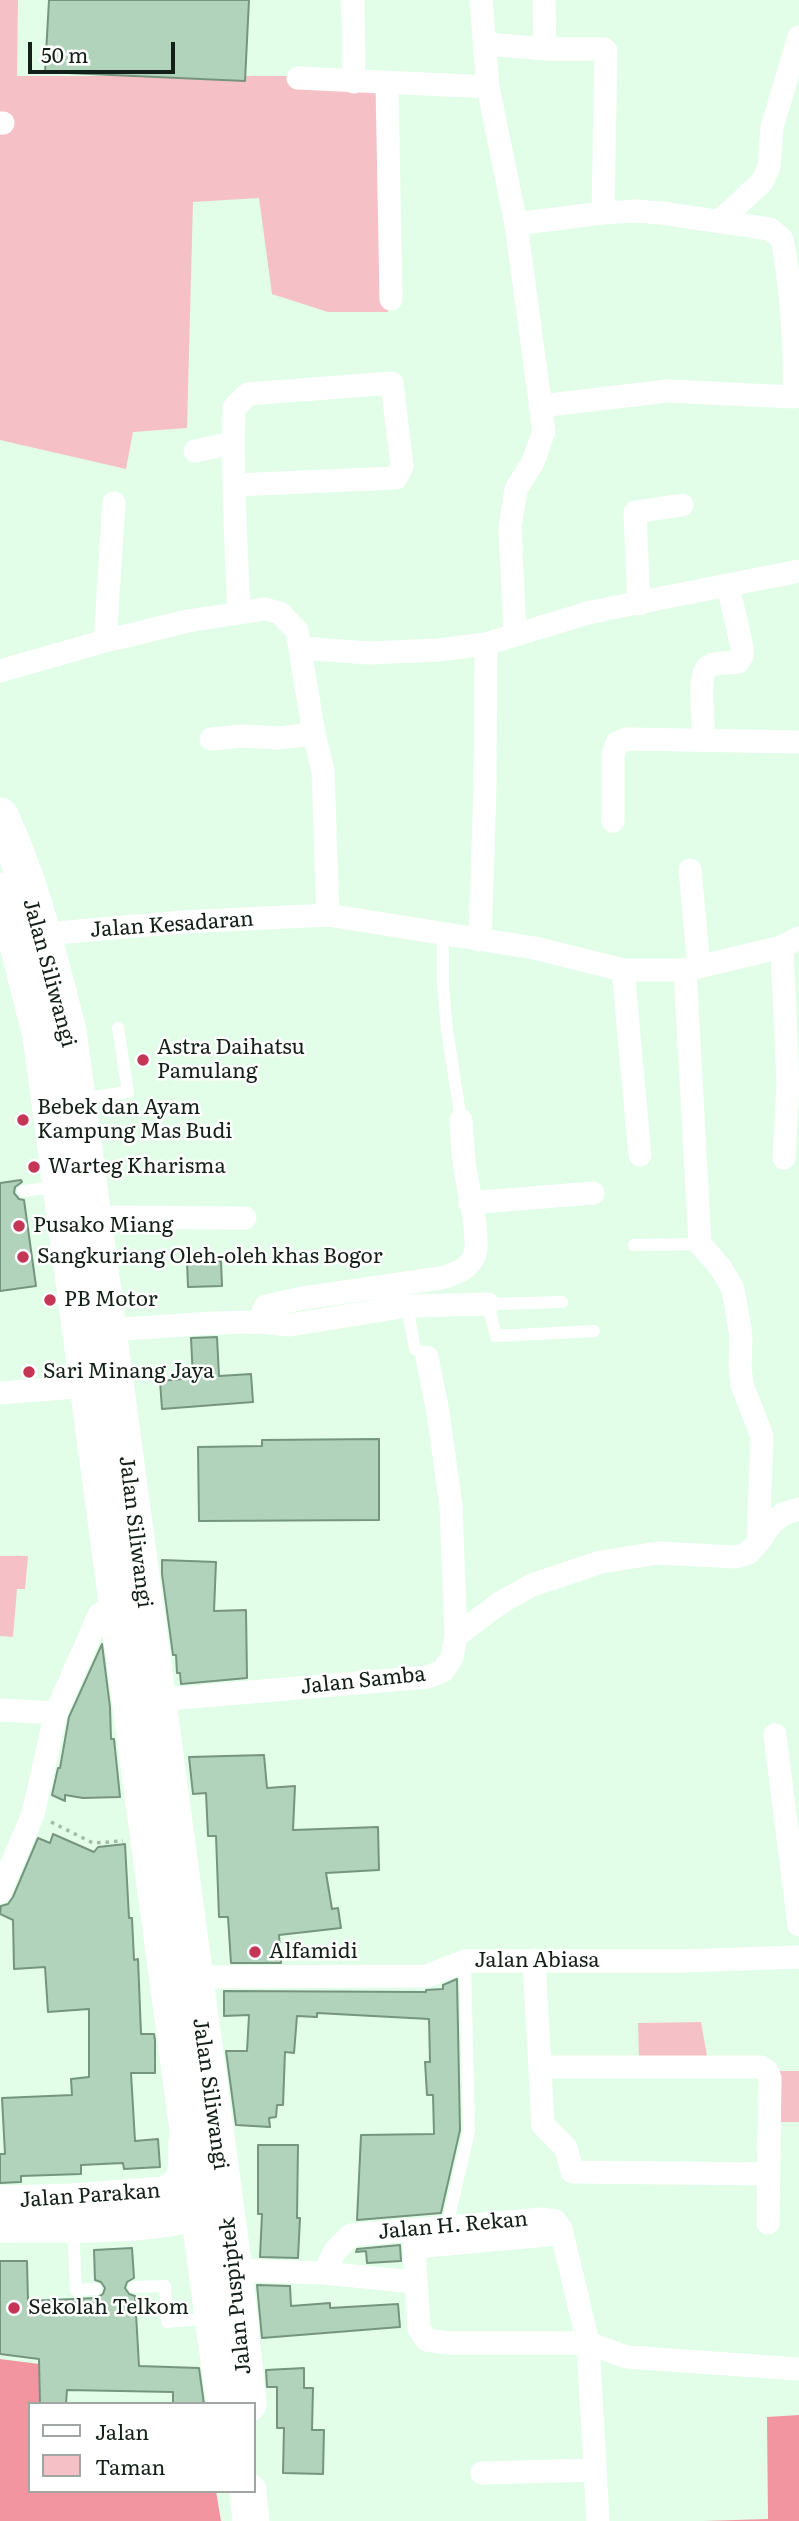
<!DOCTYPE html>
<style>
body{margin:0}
#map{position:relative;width:799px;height:2521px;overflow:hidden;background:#e2fee9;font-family:Literata,serif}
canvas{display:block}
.legend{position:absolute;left:28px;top:2402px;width:228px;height:91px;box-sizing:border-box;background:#fff;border:2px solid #a1a6a2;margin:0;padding:9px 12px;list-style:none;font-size:21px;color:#132017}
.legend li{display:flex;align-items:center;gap:14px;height:35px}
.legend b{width:35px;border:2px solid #a1a6a2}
.scale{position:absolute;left:28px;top:42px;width:147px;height:32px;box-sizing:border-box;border:4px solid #132017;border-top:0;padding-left:9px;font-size:21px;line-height:24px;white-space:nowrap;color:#132017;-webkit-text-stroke:5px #fff;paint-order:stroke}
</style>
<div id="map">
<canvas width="799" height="2521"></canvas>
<ul class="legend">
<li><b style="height:9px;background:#fff"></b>Jalan</li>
<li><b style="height:19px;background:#f5c1c6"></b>Taman</li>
</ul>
<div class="scale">50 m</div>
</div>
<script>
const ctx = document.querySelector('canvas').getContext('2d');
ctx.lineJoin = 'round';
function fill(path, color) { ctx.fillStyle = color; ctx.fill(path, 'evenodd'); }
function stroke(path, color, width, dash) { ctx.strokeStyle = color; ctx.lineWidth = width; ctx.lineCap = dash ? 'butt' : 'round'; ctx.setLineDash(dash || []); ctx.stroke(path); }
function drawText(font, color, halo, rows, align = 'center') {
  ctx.font = font + ' Literata,serif'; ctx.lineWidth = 5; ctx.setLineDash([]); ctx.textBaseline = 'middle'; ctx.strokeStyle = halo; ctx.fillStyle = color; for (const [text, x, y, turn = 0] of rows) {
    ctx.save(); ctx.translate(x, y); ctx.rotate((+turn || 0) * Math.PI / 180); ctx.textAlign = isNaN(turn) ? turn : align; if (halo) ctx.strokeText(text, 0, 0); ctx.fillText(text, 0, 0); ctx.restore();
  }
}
const green = new Path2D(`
 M0,0H18L17,76H381L388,312H328L272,294L259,198L193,202L187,428L133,432L126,469L0,440Z
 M0,1556H28L25,1589H17L13,1637L0,1636Z
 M701,2022L707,2056L639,2057L638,2023Z
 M778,2071H799V2122H778Z`);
const forest = new Path2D(`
 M0,2359L39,2364L40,2404H30V2491H216L221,2521H0Z
 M799,2415V2521H704L768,2519L767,2417Z`);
const building = new Path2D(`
 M49,0H249L245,81L45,72Z
 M21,1180L22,1182L15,1187L14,1193L19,1199L24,1200L36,1286L0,1291V1183Z
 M221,1261L222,1286L188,1287L187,1262Z
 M217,1337L219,1376L251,1374L253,1402L162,1409L160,1381L193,1378L191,1338Z
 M379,1439V1520L199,1521L198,1447L262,1446V1440Z
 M162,1560L216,1562L214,1611L246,1610L247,1678L181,1684L180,1673H177L176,1655H173L162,1574Z
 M102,1644L110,1707L111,1739H114L120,1797L83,1798L65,1795V1801L52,1795L58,1768H60L69,1717Z
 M264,1755L267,1788L295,1786L293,1830L378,1827L379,1870L326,1873L332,1909L338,1908L341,1928L279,1935L281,1963H231L228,1917H219L216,1836H208L206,1793L193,1794L189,1757Z
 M53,1834L94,1852L98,1847L125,1844L129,1918H132L134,1960L138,1959L141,2034H154L155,2040V2073H131L135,2141L158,2139L160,2167L124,2169L123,2163L81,2165V2174L21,2176V2182L0,2183V2154H5L2,2098L72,2095L71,2079L89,2077V2009L48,2012L45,1967L14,1969L13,1920L0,1914L1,1906L8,1904L13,1897L38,1838L50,1843Z
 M457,1979L460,2130L441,2213L357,2220L361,2135L434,2134L433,2095H427L425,2062H430L429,2019L317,2013V2017L297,2016L294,2053L285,2052L283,2105H277L276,2117L269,2118L270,2127L236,2125L226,2051H247L249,2015L224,2016V1991L426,1992V1990L443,1989V1985Z
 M258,2145H298L297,2218H300L298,2258L260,2257L262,2214H258Z
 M400,2245L401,2261L367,2263L366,2251L356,2252L357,2249Z
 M132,2248L134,2278L127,2282L125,2288L129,2294L135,2296L139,2366L199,2368L204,2404H173V2392L67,2390L66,2404H40L39,2359L0,2354V2261H27L28,2301L96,2298L103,2294L105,2288L101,2282L95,2280L94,2250Z
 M257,2285L290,2286L291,2306L330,2303V2308L398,2304L400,2327L262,2338Z
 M304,2368V2388H313L312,2430H324L323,2474L283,2473L284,2428H277V2387H267L266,2370Z`);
const path = new Path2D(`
 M51,1822L93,1843L123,1841`);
const lane = new Path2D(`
 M443,934V986L447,1030L461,1120
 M78,1099L128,1092L118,1028
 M23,1191L58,1187
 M634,1245L700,1244
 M562,1302L488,1304L496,1336L594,1331
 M407,1306L415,1349L427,1357
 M447,2226L469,2131L465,1961
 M73,2227L76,2290L96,2289
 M134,2287L165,2286L167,2322L211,2318`);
const street = new Path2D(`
 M353,0L354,82
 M481,0L488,87L516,224L544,431L533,462L516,489L510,528L515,634
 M486,44L545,49L544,0
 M545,49H604L606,51L603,213
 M298,78L488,87
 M387,84L391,299
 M0,123H3
 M720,221L762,182L769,167L772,127L799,37
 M516,224L603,213L635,211L662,213L770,229L782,239C792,291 795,344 794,397L668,391L540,406
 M195,451L233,443
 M234,485L396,478L402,466L392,383L248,394L234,408C232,476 236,544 239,611
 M639,604L635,512L682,505
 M105,641L114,503
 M301,648L368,653L438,650L486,644L591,612L799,571
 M0,671L105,641L188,621L265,609L280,613L297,631L314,734L323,771L328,915L534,948L623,970H685L782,947L799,938
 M211,739L243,736L278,738L314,734
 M704,740C704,726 698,679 706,669C711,662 729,663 738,662L742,656V647L728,586
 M613,821V755L617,743L627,739L799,742
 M690,870L699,967
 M33,935L183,922L328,915
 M480,940L485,787L486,644
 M782,947L788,1084L784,1158
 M623,970L640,1155
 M685,970L700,1244L721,1268L733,1289L741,1336L740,1367L742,1385L762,1436L758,1543
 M470,1203L593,1193
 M95,1217L245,1218
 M258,1322L266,1306L303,1298L441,1278C455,1274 470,1269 475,1254C480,1235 468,1190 465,1168C463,1152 462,1136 461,1120
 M109,1330L213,1323L258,1322L290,1325L407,1306L488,1304
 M0,1393L88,1386
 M456,1636L500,1603L532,1585L601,1562L658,1553L736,1557L747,1554L758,1543L772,1523L783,1514L799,1509
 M157,1700L428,1677L443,1671L452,1658L456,1636L451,1506L438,1412L427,1357
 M0,1710L56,1713
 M775,1735L799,1925
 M0,1892L33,1814L56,1713L99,1615L118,1602
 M534,1960L543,2125L566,2148L572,2172L768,2174
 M194,1977L427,1976L465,1961H682L799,1957
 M540,2067H761L767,2071L770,2078L768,2223
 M548,2235L414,2247L419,2329L427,2340L448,2343H588L627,2357L799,2369
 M234,2270L324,2273L414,2282
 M324,2273L335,2251L351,2235L543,2219L555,2221L561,2229L588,2343L598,2521
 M482,2473L594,2470`);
const secondary = new Path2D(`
 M0,2202L71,2200L164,2193C189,2182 184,2167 185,2143
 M0,2226C39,2226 170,2230 199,2211C206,2206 212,2199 219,2193`);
const primary = new Path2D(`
 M0,816C32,883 49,959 68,1031L234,2270L248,2404
 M0,891L16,937L41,1036L224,2398
 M248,2491L251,2521`);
const markers = [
 [143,1060,7,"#c53556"],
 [23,1120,7,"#c53556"],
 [34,1167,7,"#c53556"],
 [19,1226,7,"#c53556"],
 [23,1257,7,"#c53556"],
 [50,1300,7,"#c53556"],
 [29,1372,7,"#c53556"],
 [255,1952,7,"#c53556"],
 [14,2308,7,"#c53556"]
];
const streetNames = [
 ["Jalan Kesadaran",172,925,-4],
 ["Jalan Siliwangi",49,973,75],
 ["Jalan Siliwangi",135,1532,83],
 ["Jalan Samba",363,1681,-6],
 ["Jalan Abiasa",537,1961],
 ["Jalan Siliwangi",210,2094,82],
 ["Jalan Parakan",90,2196,-4],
 ["Jalan H. Rekan",453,2226,-5],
 ["Jalan Puspiptek",236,2296,-96]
];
const poiNames = [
 ["Astra Daihatsu",157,1048],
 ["Pamulang",157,1072],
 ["Bebek dan Ayam",37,1108],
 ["Kampung Mas Budi",37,1132],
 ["Warteg Kharisma",48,1167],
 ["Pusako Miang",33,1226],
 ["Sangkuriang Oleh-oleh khas Bogor",37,1257],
 ["PB Motor",64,1300],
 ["Sari Minang Jaya",43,1372],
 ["Alfamidi",269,1952],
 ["Sekolah Telkom",28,2308]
];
fill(green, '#f5c1c6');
fill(forest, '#f395a0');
fill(building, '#b1d3bb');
stroke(building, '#75957e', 2);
stroke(path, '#a3bba9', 3.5, [3.5, 5]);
stroke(lane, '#fff', 12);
stroke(street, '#fff', 23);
stroke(secondary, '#fff', 33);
stroke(primary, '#fff', 37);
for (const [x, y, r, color] of markers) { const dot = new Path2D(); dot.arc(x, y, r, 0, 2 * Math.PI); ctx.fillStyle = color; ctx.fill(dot); stroke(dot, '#fff', 2.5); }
drawText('21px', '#132017', '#fff', streetNames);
drawText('21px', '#132017', '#fff', poiNames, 'left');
</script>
